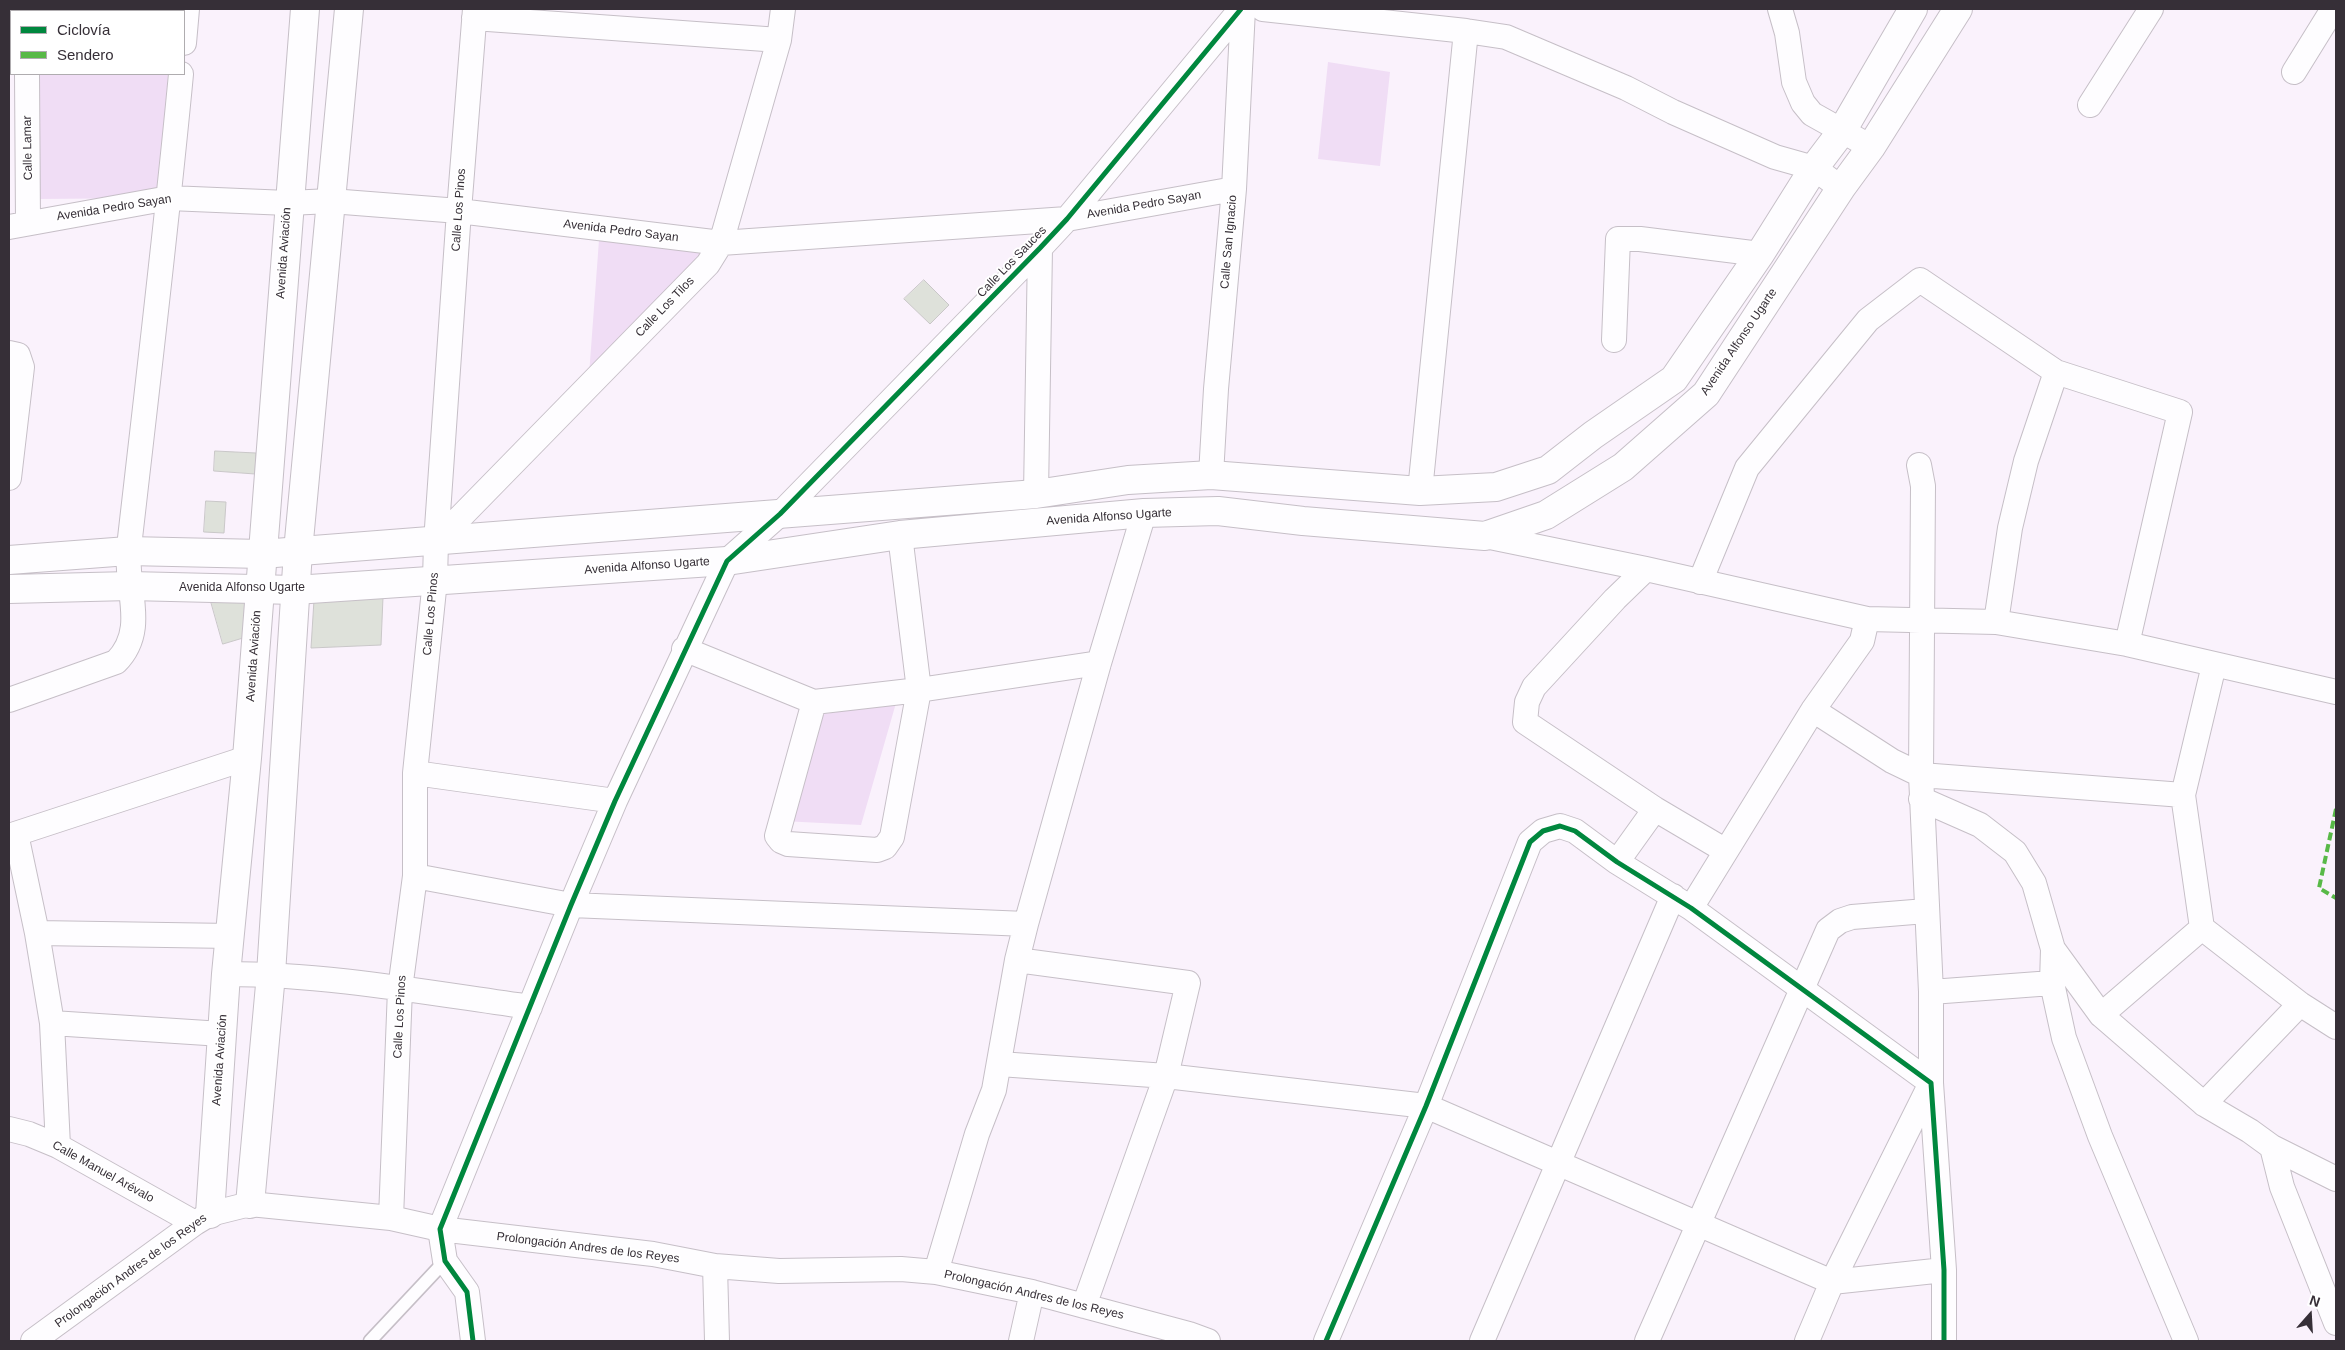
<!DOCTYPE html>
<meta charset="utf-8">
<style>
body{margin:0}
#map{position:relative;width:2345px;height:1350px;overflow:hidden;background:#faf2fc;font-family:Arial,sans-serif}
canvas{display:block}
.frame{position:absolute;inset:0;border:10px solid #362f37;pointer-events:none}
.legend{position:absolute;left:10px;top:10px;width:175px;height:65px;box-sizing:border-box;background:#fff;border:1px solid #afacaf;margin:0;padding:6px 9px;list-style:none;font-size:15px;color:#362f37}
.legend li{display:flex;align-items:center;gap:10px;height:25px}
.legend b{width:25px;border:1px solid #afacaf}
.north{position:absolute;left:2285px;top:1290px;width:50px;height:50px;-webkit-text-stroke:4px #fff;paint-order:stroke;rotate:19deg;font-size:14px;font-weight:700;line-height:20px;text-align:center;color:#362f37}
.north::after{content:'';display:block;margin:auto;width:18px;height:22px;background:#362f37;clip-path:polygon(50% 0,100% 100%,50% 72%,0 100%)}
</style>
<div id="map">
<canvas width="2345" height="1350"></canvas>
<div class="frame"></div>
<ul class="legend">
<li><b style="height:6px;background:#00873e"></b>Ciclovía</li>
<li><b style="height:6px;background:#58b947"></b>Sendero</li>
</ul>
<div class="north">N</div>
</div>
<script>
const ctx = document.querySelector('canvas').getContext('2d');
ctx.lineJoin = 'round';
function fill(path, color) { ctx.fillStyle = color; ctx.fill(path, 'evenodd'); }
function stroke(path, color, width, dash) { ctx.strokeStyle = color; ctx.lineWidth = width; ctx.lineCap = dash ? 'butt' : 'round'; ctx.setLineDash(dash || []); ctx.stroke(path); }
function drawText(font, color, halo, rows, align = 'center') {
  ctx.font = font + ' Arial,sans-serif'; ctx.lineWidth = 4; ctx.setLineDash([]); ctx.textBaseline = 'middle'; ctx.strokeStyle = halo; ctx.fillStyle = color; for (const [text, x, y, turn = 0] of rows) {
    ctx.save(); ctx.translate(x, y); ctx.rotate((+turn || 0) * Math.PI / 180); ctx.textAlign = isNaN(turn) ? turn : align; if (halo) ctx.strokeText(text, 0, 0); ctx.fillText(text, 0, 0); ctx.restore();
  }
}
const green = new Path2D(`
 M34,9H173V11H34Z
 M1328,62L1390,72L1380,166L1318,159Z
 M35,74H168L158,198L37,199Z
 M599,240L702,251V258L589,375Z
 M896,703L861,825L782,821L824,714Z`);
const building = new Path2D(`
 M924,280L949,305L930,324L904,299Z
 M215,451L256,453L255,474L214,471Z
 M206,501L226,502L224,533L204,532Z
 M383,597L381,645L311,648L314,600Z
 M210,598H239L247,604L243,638L223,644Z`);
const service = new Path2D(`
 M370,1341L445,1261`);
const minor = new Path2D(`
 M27,9V11
 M1263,9L1466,31L1506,37L1626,88L1673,112L1775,157L1814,168L1841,188
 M1780,9L1787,33L1794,82L1803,103L1812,114L1871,147
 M474,18L779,40
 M184,43L187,9
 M2294,72L2333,9
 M27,74L28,222
 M2090,105L2151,9
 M9,227L169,198L288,203L331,201L459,211L721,243L1067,219L1234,189
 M1614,340L1618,239H1640L1760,254
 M9,353L18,355L22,367L9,478
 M1919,465L1923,486L1921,775L2183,795L2214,665
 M1211,475L1216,389L1234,189L1243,9
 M1420,491L1466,31
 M1036,494L1040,248
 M1485,536L1646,569L1867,619L1996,622L2127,644L2336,692
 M436,542L708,264L721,243L779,40L783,9
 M1646,569L1615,599L1534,687L1527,702L1525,722L1655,809L1726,851
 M1700,582L1747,468L1868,320L1920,280L2056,372L2180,412L2127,644
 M1996,622L2010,528L2026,461L2056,372
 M684,649L814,702L919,690L1099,663
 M9,700L116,662C149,629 124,587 129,547C147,389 166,232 181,74
 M814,702L777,836L781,841L788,844L877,850L885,847L892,837L919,690L900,535
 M415,773L615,801
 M2183,795L2202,928L2300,1004L2336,1027
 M1921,799L1980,825L2015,852L2034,883L2053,949L2052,983L2064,1038L2100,1136L2186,1341
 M16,834L37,933L52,1023L58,1146
 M9,836L247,758
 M1617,862L1655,809
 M415,876L571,905L1026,924
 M1691,908L1813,710L1862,641L1867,619
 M2202,928L2101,1015L2204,1104L2250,1131L2272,1147L2336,1179
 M37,933L231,936
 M2053,949L2101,1015
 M1017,960L1188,983L1166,1076L1084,1306
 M226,974C327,974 429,993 530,1007
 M1931,992L2052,983
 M52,1023L222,1034
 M1000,1064L1166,1076L1426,1106L1832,1282L1944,1270
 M2204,1104L2300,1004
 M9,1129L29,1134L58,1146L195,1223
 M2272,1147L2282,1187L2336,1323
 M391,1218L400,989L415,876V773L435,580L436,542L459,211L475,9
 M715,1266L717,1341
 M936,1272L977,1134L994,1090L1017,960L1026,924L1099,663L1144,513
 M33,1341L195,1223L210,1214L250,1204L391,1218L440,1229L653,1254L715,1266L779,1271L901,1269L936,1272L1032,1292L1189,1334L1208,1341
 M473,1341L467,1292L445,1261L440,1229L571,905L615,801L727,561L780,514L1040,248L1067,219L1241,9
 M1021,1341L1032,1292
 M1326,1341L1426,1106L1530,842L1543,831L1560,826L1575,831L1617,862L1691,908L1931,1083L1944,1270V1341
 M1482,1341L1673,896
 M1647,1341L1828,930L1840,921L1852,917L1926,911
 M1807,1341L1832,1282L1931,1083V992L1921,775L1892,761L1813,710`);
const tertiary = new Path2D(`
 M250,1204L271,974L298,551L349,9
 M210,1214L226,974L247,758L305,9`);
const secondary = new Path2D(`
 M9,560L128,551L262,554L1036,494L1128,480L1211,475L1420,491L1496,487L1548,470L1593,435L1674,379L1760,254L1814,168L1842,131L1913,9
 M9,589L130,586L295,590L727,561L900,535L1144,513L1218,511L1303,521L1485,536L1546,515L1623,467L1706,394L1841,188L1871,147L1958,9`);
const quiet = new Path2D(`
 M2336,809L2319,888L2336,898`);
const cycleway = new Path2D(`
 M473,1341L467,1292L445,1261L440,1229L571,905L615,801L727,561L780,514L1040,248L1067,219L1241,9
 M1326,1341L1426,1106L1530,842L1543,831L1560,826L1575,831L1617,862L1691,908L1931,1083L1944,1270V1341`);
const streetNames = [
 ["Calle Lamar",28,148,-91],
 ["Avenida Pedro Sayan",1144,205,-10],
 ["Avenida Pedro Sayan",114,208,-9],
 ["Calle Los Pinos",459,210,-86],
 ["Avenida Pedro Sayan",621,231,7],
 ["Calle San Ignacio",1229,242,-85],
 ["Avenida Aviación",284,253,-86],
 ["Calle Los Sauces",1012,262,-46],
 ["Calle Los Tilos",665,307,-46],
 ["Avenida Alfonso Ugarte",1739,342,-56],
 ["Avenida Alfonso Ugarte",1109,517,-4],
 ["Avenida Alfonso Ugarte",647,566,-4],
 ["Avenida Alfonso Ugarte",242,588],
 ["Calle Los Pinos",431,614,-85],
 ["Avenida Aviación",254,656,-86],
 ["Calle Los Pinos",400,1017,-87],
 ["Avenida Aviación",220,1060,-86],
 ["Calle Manuel Arévalo",103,1172,29],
 ["Prolongación Andres de los Reyes",588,1248,7],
 ["Prolongación Andres de los Reyes",131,1271,-36],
 ["Prolongación Andres de los Reyes",1034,1295,13]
];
fill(green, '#f0ddf5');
fill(building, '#dee1da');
stroke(building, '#c9c7c8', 1);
stroke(service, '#c6bfc7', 15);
stroke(minor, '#c6bfc7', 26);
stroke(tertiary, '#c6bfc7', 30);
stroke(secondary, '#c6bfc7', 30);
stroke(service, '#fefdff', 12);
stroke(minor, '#fefdff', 24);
stroke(tertiary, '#fefdff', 28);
stroke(secondary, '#fefdff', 28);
stroke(quiet, '#58b947', 4, [8, 4]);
stroke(cycleway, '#00873e', 5);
drawText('12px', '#362f37', '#fff', streetNames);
</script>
